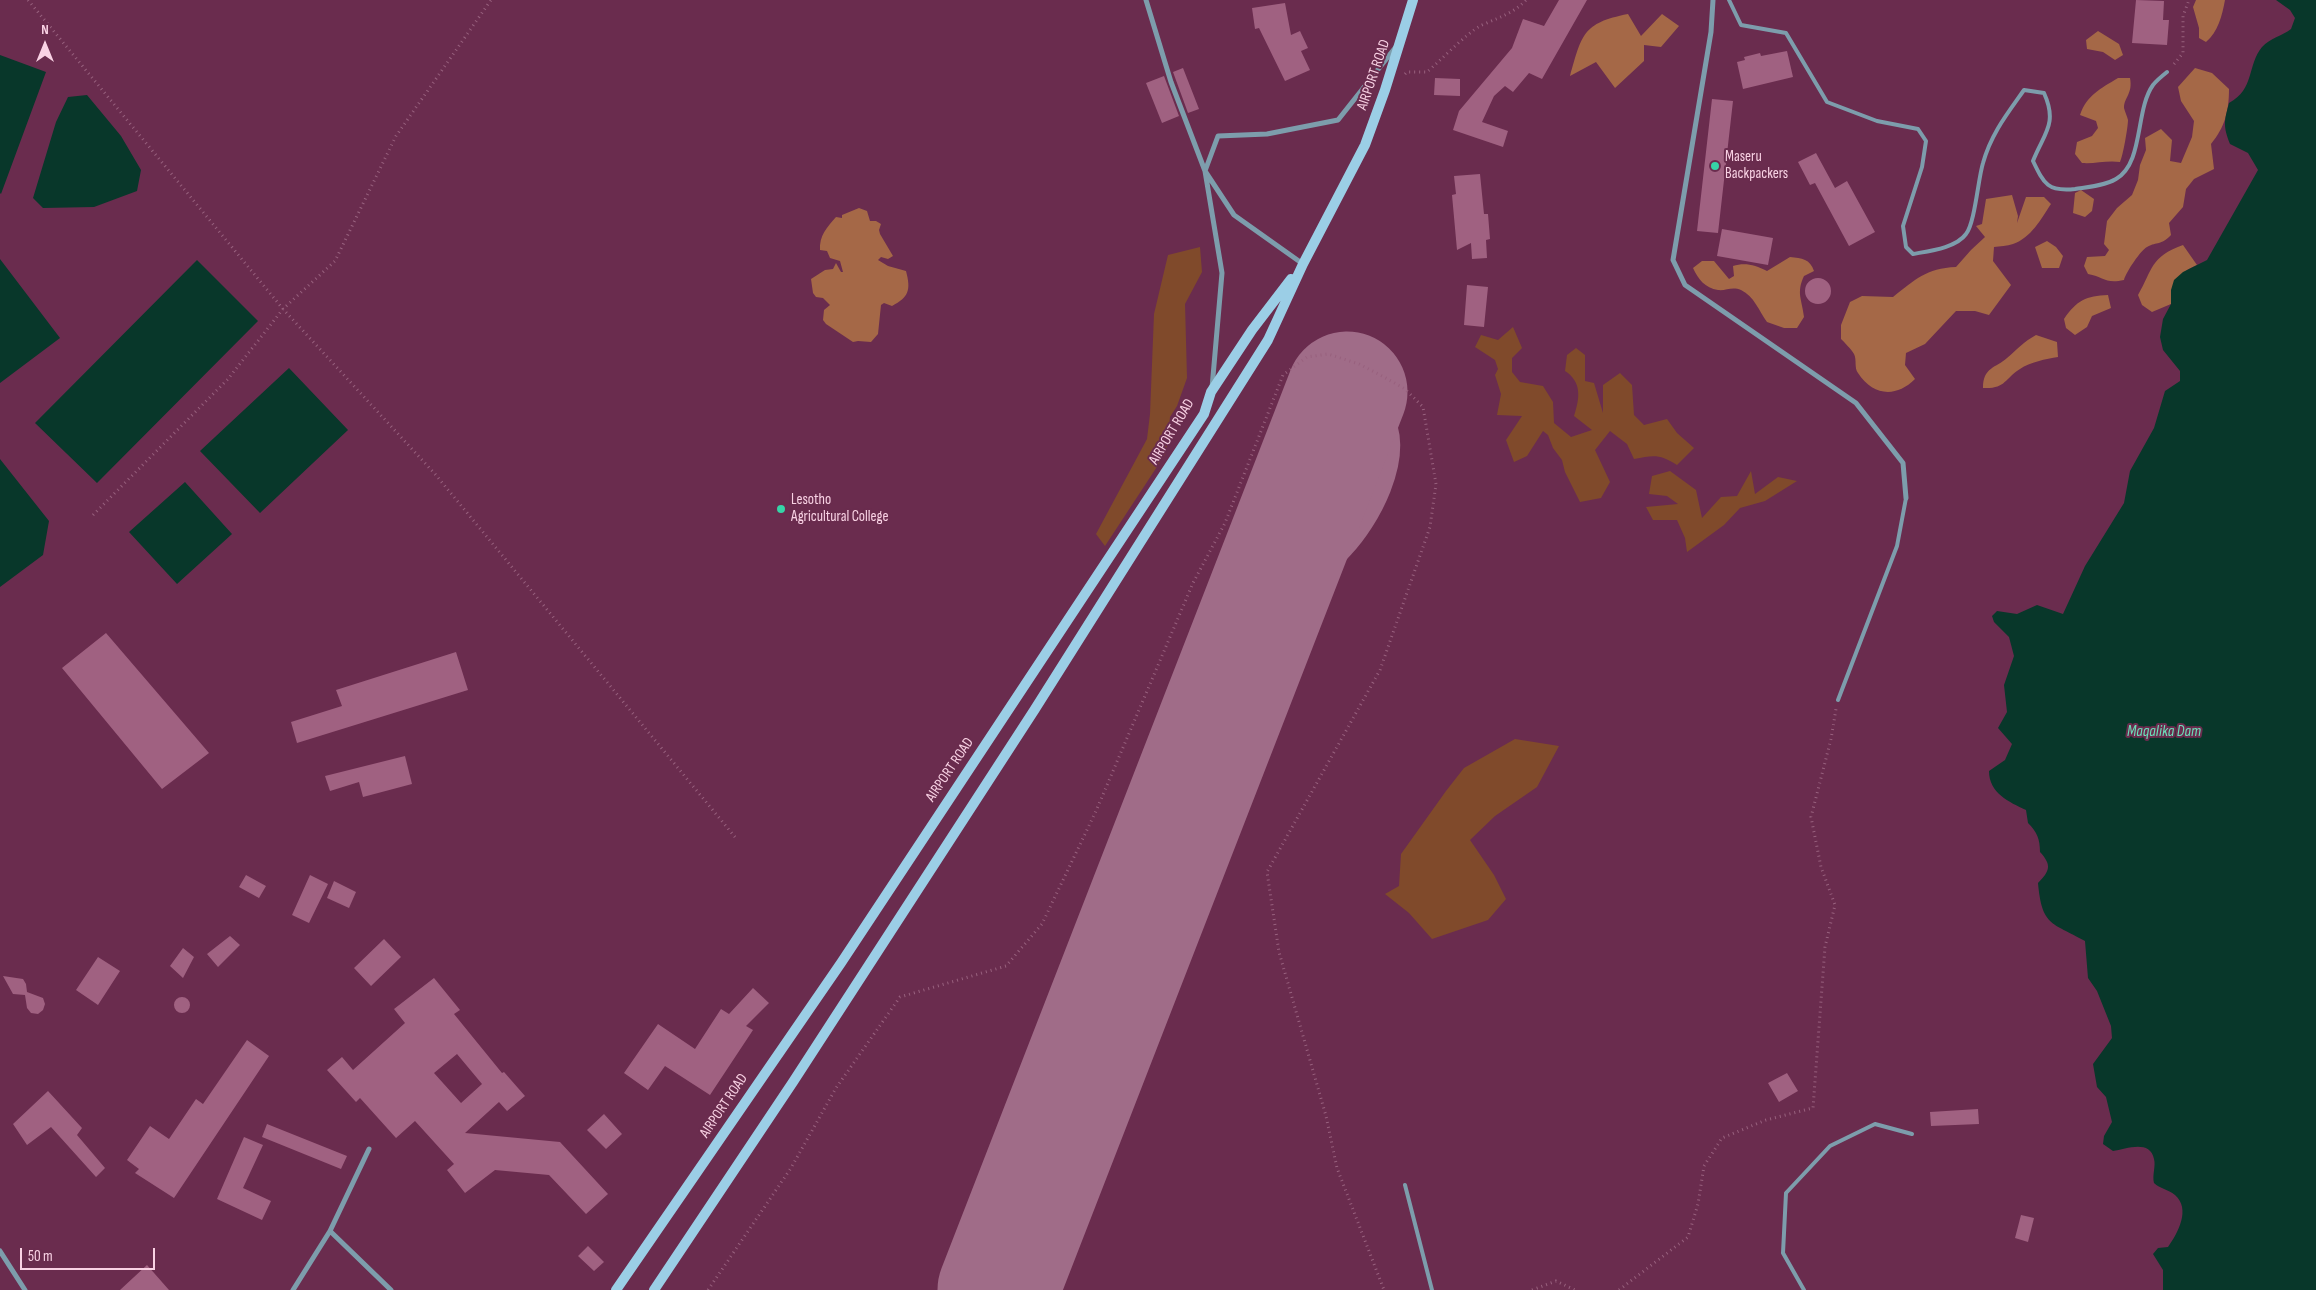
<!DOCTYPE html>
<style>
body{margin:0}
#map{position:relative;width:2316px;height:1290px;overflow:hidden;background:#6a2c4e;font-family:"Sofia Sans Condensed",sans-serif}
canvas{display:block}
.north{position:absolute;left:20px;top:20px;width:50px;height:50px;-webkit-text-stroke:4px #6a2c4e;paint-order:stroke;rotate:0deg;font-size:14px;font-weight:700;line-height:20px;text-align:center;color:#f9d2e4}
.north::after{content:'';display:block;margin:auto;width:18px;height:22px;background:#f9d2e4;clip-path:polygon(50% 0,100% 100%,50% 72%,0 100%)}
.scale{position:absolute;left:20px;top:1248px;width:135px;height:22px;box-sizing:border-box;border:2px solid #f9d2e4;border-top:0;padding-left:6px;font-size:15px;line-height:18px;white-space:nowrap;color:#f9d2e4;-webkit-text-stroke:4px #6a2c4e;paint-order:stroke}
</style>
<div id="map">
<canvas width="2316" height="1290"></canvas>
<div class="north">N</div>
<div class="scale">50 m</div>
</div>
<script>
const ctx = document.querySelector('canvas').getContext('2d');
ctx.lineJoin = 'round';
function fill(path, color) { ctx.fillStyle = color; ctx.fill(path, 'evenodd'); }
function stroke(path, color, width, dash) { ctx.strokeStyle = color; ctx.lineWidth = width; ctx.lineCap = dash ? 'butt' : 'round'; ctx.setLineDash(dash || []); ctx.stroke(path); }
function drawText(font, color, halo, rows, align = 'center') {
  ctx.font = font + ' "Sofia Sans Condensed",sans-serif'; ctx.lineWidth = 4; ctx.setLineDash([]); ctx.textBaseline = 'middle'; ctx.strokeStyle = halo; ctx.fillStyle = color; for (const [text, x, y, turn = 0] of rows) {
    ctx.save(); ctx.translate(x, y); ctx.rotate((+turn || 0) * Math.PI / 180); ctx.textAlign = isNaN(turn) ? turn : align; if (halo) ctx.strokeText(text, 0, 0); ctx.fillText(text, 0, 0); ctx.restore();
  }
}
const green = new Path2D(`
 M1200,247L1202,272L1185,304L1187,378L1177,406L1170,417L1166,453L1105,546L1096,534L1147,439L1150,414L1154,314L1168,255Z
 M1513,327L1522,348L1512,358V372L1520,382L1543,386L1553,402L1554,423L1571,437L1592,430L1574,416C1580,398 1582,382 1565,371L1567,355L1576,348L1585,355V381L1594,383L1603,413V385L1620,373L1632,385L1634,415L1644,425L1667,419L1677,433L1694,448L1677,465C1660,454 1654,455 1634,459L1627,444L1610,431L1595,450L1610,482L1601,498L1580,502L1565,472L1562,460L1553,448L1548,435L1543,431L1527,456L1514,462L1506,440L1522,416L1497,415L1501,394L1495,375L1498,369L1495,360L1475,347L1481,335L1498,340Z
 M1670,471L1696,490L1702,518L1721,497L1737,496L1751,471L1755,494L1778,477L1797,481L1765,501L1740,508L1724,525L1687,552L1685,538L1677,520H1653L1646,507L1678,504L1667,496L1649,494L1652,476Z
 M1515,739L1559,746L1537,787L1495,816L1470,840L1494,875L1506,899L1488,920L1432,939L1409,913L1385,894L1399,886L1401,854L1446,791L1464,768Z`);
const forest = new Path2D(`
 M2196,0H2225C2222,16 2218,32 2206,42L2199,38V28L2193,7Z
 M1628,14L1641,36L1662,14L1679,26L1661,47L1644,45V61L1615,88L1596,62L1570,76C1582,35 1582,23 1628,14Z
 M2098,31L2119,44L2123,55L2115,60L2103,52L2087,49L2086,40Z
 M2195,68L2212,73L2229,89C2229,111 2225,127 2211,144L2214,169L2194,179L2186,189L2183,207L2169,223L2171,235C2160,246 2158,241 2147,247C2141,250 2126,272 2124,280C2105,284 2104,277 2088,274L2084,266L2087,257L2105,256L2109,250L2104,244L2107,221L2117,208L2132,195L2138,180L2140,165L2146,150L2145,138L2161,129L2172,140L2170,161L2181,163L2192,137L2194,121L2181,101L2178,87Z
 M2118,78H2130C2133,94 2124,97 2124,108C2125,112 2127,116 2128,120C2128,127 2123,156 2120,162C2107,160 2095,164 2082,163L2075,154L2077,142L2092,136L2098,128L2096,121L2080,115C2087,95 2100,89 2118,78Z
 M2081,190L2094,199L2092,211L2085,217L2073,213L2075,193Z
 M2012,195L2018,216L2017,223L2026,197H2044L2051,204C2041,219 2031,238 2013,244C2007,246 2000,246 1994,247L1993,261L2011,285L1989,315L1975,311H1956L1925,344L1906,353L1905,365L1915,379C1896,398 1873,396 1858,373C1854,368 1857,360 1854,354C1851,349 1845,343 1841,339V325L1850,302L1862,296L1893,297C1915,280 1926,268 1956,267L1971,250L1985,237L1976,226L1982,224L1986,199Z
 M859,208L867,211L870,221H876L881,224L879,230L880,234L893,256L888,259L881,257L878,260L888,266L906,271C911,290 909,297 892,306L884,303L881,305L878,334L871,342L858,341L853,342L826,324L823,320L824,310L830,305L823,298L816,297L813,293L811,279L825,270L833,269L836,263L841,272H843L840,261L830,258L827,251L820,250C819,236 827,227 836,217L842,218V215Z
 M2047,241L2056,247L2063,256L2059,268H2042L2035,247Z
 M2183,245L2197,265C2179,272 2171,285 2171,304L2152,312L2142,305L2138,295C2153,269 2150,257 2183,245Z
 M1790,257C1802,258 1810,259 1814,271L1804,276C1796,293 1802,299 1804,317L1797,328H1784L1767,322C1759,311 1754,296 1741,290C1732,286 1726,291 1718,290C1705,288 1698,279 1693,268L1702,261H1714L1729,279L1734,276L1733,266C1745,262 1755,265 1767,271Z
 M2108,295L2111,308L2092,316L2087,327L2075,335L2066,328L2064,319C2077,300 2086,296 2108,295Z
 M2036,335L2057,342L2058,357C2046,359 2030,362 2020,369C2004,379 2006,389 1983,388C1983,367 1996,368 2007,358C2018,349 2023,342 2036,335Z`);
const water = new Path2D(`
 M2276,0H2316V1290H2163V1270L2153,1254L2158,1248L2168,1247C2178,1233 2191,1209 2175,1195C2168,1189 2160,1189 2154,1183C2152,1175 2156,1166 2154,1159C2150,1139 2126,1149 2113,1151L2103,1144L2104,1136L2112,1122L2106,1097L2097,1087L2093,1064L2112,1038L2111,1026L2097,991L2088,978L2085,941C2051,922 2042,926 2038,883C2050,871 2052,865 2040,852C2040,839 2037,832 2028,823L2026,810C2009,802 1989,793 1989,771L2005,760L2012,744L1998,728L2007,712L2004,685L2014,656L2009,637L1994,622L1992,616L1997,611L2017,614L2037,605L2063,614L2085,566L2124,503L2130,471L2154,428L2165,391L2180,381V371L2163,350L2160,337L2163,319L2171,304V290L2174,280L2183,272L2207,260L2258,170L2248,153L2230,144C2223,126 2224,121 2229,103C2255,89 2247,65 2262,47C2270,38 2282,36 2291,29L2295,18L2290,10Z
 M0,55L46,72L1,194L0,193Z
 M87,95L121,136L141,170L137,191L94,207L43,208L33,198L56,122L68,97Z
 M0,259L60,338L0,383Z
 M197,260L258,321L97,483L35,423Z
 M289,368L348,430L260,513L200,451Z
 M0,459L49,521L43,555L0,587Z
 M185,482L232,534L177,584L129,532Z`);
const taxiway = new Path2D(`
 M1255,630C1264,613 1273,596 1286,582C1300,565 1319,554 1333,538C1356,514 1390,454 1369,421C1362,410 1350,405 1337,403C1323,401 1306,411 1301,425C1296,437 1303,451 1303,463C1303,483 1299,503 1296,523`);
const runway = new Path2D(`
 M998,1290L1347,392`);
const building = new Path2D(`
 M1559,0H1587L1542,79L1529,73L1513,92L1505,86L1494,96L1482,122L1508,131L1503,147L1453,130L1459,111L1512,48L1523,19L1544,26Z
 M2136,0L2164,1L2163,20H2169L2167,45L2132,43Z
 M1285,3L1291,35L1300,31L1308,48L1301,51L1310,70L1285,81L1259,28L1255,29L1252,8Z
 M1787,51L1793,77L1743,89L1737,62L1745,60L1744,57L1760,53L1761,56Z
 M1183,68L1199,109L1188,113L1173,72Z
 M1164,76L1179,116L1162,123L1146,83Z
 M1435,78L1460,79V96L1434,95Z
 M1712,99L1733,101L1718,233L1697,231Z
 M1816,153L1835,188L1847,181L1875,232L1849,246L1815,183L1810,185L1798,162Z
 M1480,174L1484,214H1488L1490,239L1486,240L1487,258L1472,259L1471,243L1457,250L1452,195L1456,194L1454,176Z
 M1722,229L1773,238L1768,265L1717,256Z
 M1805 291a13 13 0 1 1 26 0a13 13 0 1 1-26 0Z
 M1467,285L1488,287L1484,327L1464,325Z
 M106,633L209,753L162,789L62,668Z
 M456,652L468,690L297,743L291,722L342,706L336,690Z
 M405,756L412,784L363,797L359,782L330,791L325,776Z
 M246,875L266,886L259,898L239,887Z
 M310,875L328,884L309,923L292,915Z
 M334,881L356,892L349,908L327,898Z
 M230,936L240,945L218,967L207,954Z
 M384,939L401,957L371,986L354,968Z
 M183,948L194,957L183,978L170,966Z
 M98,957L120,971L98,1005L76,990Z
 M3,976L23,979L26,984L27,992L43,998L45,1004L43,1010L38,1014L31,1013L27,1008L25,995L13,994Z
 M434,978L460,1010L454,1014L502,1073L504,1072L525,1096L507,1111L499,1102L465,1133L560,1142L608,1194L586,1214L549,1175L495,1170L465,1193L447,1170L454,1164L415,1121L396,1138L360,1098L356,1102L327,1070L342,1057L353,1070L405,1023L394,1009ZM457,1054L482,1084L461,1103L434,1073Z
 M753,988L769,1003L746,1026L753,1030L710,1095L665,1066L648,1090L624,1073L658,1024L695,1049L721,1009L729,1014Z
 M174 1005a8 8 0 1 1 16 0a8 8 0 1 1-16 0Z
 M247,1040L269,1056L174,1198L135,1173L139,1169L127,1160L150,1126L169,1139L196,1099L203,1104Z
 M1787,1073L1798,1091L1779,1102L1768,1083Z
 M48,1091L82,1128L77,1135L105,1168L96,1177L51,1127L27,1145L13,1124Z
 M1978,1109L1979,1124L1931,1126L1930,1112Z
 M604,1114L622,1134L606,1149L587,1130Z
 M267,1124L347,1156L341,1169L262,1137Z
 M244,1137L263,1145L243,1188L271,1201L262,1220L217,1199Z
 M2021,1215L2034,1218L2028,1242L2015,1238Z
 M588,1246L604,1262L594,1271L578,1256Z
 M147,1265L169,1290H120Z`);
const path = new Path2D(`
 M28,0L283,309L435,474L735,837
 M2174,64L2183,53V16L2189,0
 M1405,74L1407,72H1427C1440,61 1467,33 1480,26C1497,18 1513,14 1526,0
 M93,515L228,379L283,309L335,261L396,136L491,0
 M708,1290L791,1168L836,1088L900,997L1006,966L1042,924L1096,811L1193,583L1225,523L1283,375L1307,357L1328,354L1359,364L1384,377L1405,389L1423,407L1436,484L1430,527L1380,670L1267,872L1279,952L1326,1116L1337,1168L1384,1290
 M1532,1290L1556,1281L1575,1290
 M1619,1290L1688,1237L1698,1204L1704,1166L1722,1138L1766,1120L1813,1108L1825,947L1835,905L1821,867L1811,817L1831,739L1836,709`);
const service = new Path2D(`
 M1729,0L1741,25L1786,33L1827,102L1877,121L1918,129L1926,141L1922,167L1903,226L1906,247L1913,254C1929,251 1956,248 1966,234C1975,223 1978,179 1983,163C1991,134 2007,114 2024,90L2044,93C2058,124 2044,133 2033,161C2044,184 2048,192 2075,189C2088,187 2104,186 2116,179C2144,163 2135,110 2153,85C2157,80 2162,76 2167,72
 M1838,700L1897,546L1906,498
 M1405,1185L1432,1290
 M1804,1290L1783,1253L1786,1193L1830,1146L1875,1124L1912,1134`);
const minor = new Path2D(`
 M1146,0L1171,82L1205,171L1234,215L1303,264
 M1713,0L1711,32L1673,260L1685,285L1856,403L1903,463L1906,498
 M1212,388L1222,273L1205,171L1218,136L1267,134L1338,120L1395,48
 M330,1231L391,1290
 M0,1251L25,1290
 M293,1290L330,1231L369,1149`);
const secondary = new Path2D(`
 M616,1290L841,963L1204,414L1211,392L1252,330L1291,279
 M654,1290L793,1082L1035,709L1268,340L1303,264L1365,145L1385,90L1413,0`);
const markers = [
 [1715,166,5,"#36d4a7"],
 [781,509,5,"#36d4a7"]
];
const streetNames = [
 ["AIRPORT ROAD",1374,75,-71],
 ["AIRPORT ROAD",1172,432,-59],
 ["AIRPORT ROAD",950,770,-56],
 ["AIRPORT ROAD",724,1106,-56]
];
const poiNames = [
 ["Maseru",1725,157],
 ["Backpackers",1725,174],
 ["Lesotho",791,500],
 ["Agricultural College",791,517]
];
const waterNames = [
 ["Maqalika Dam",2164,732]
];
fill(green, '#804a2b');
fill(forest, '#a56847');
fill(water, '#08372a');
stroke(taxiway, '#a06c88', 49);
stroke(runway, '#a06c88', 121);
fill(building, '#a06181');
stroke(path, '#98617e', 3, [1, 4]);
stroke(service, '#7d9dac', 4);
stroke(minor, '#7d9dac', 5);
stroke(secondary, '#9bcee6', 10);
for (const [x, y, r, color] of markers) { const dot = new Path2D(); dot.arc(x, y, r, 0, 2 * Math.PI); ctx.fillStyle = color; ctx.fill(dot); stroke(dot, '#6a2c4e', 2); }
drawText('15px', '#f9d2e4', '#6a2c4e', streetNames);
drawText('15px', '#f9d2e4', '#6a2c4e', poiNames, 'left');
drawText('italic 16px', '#6be1ba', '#6a2c4e', waterNames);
</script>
